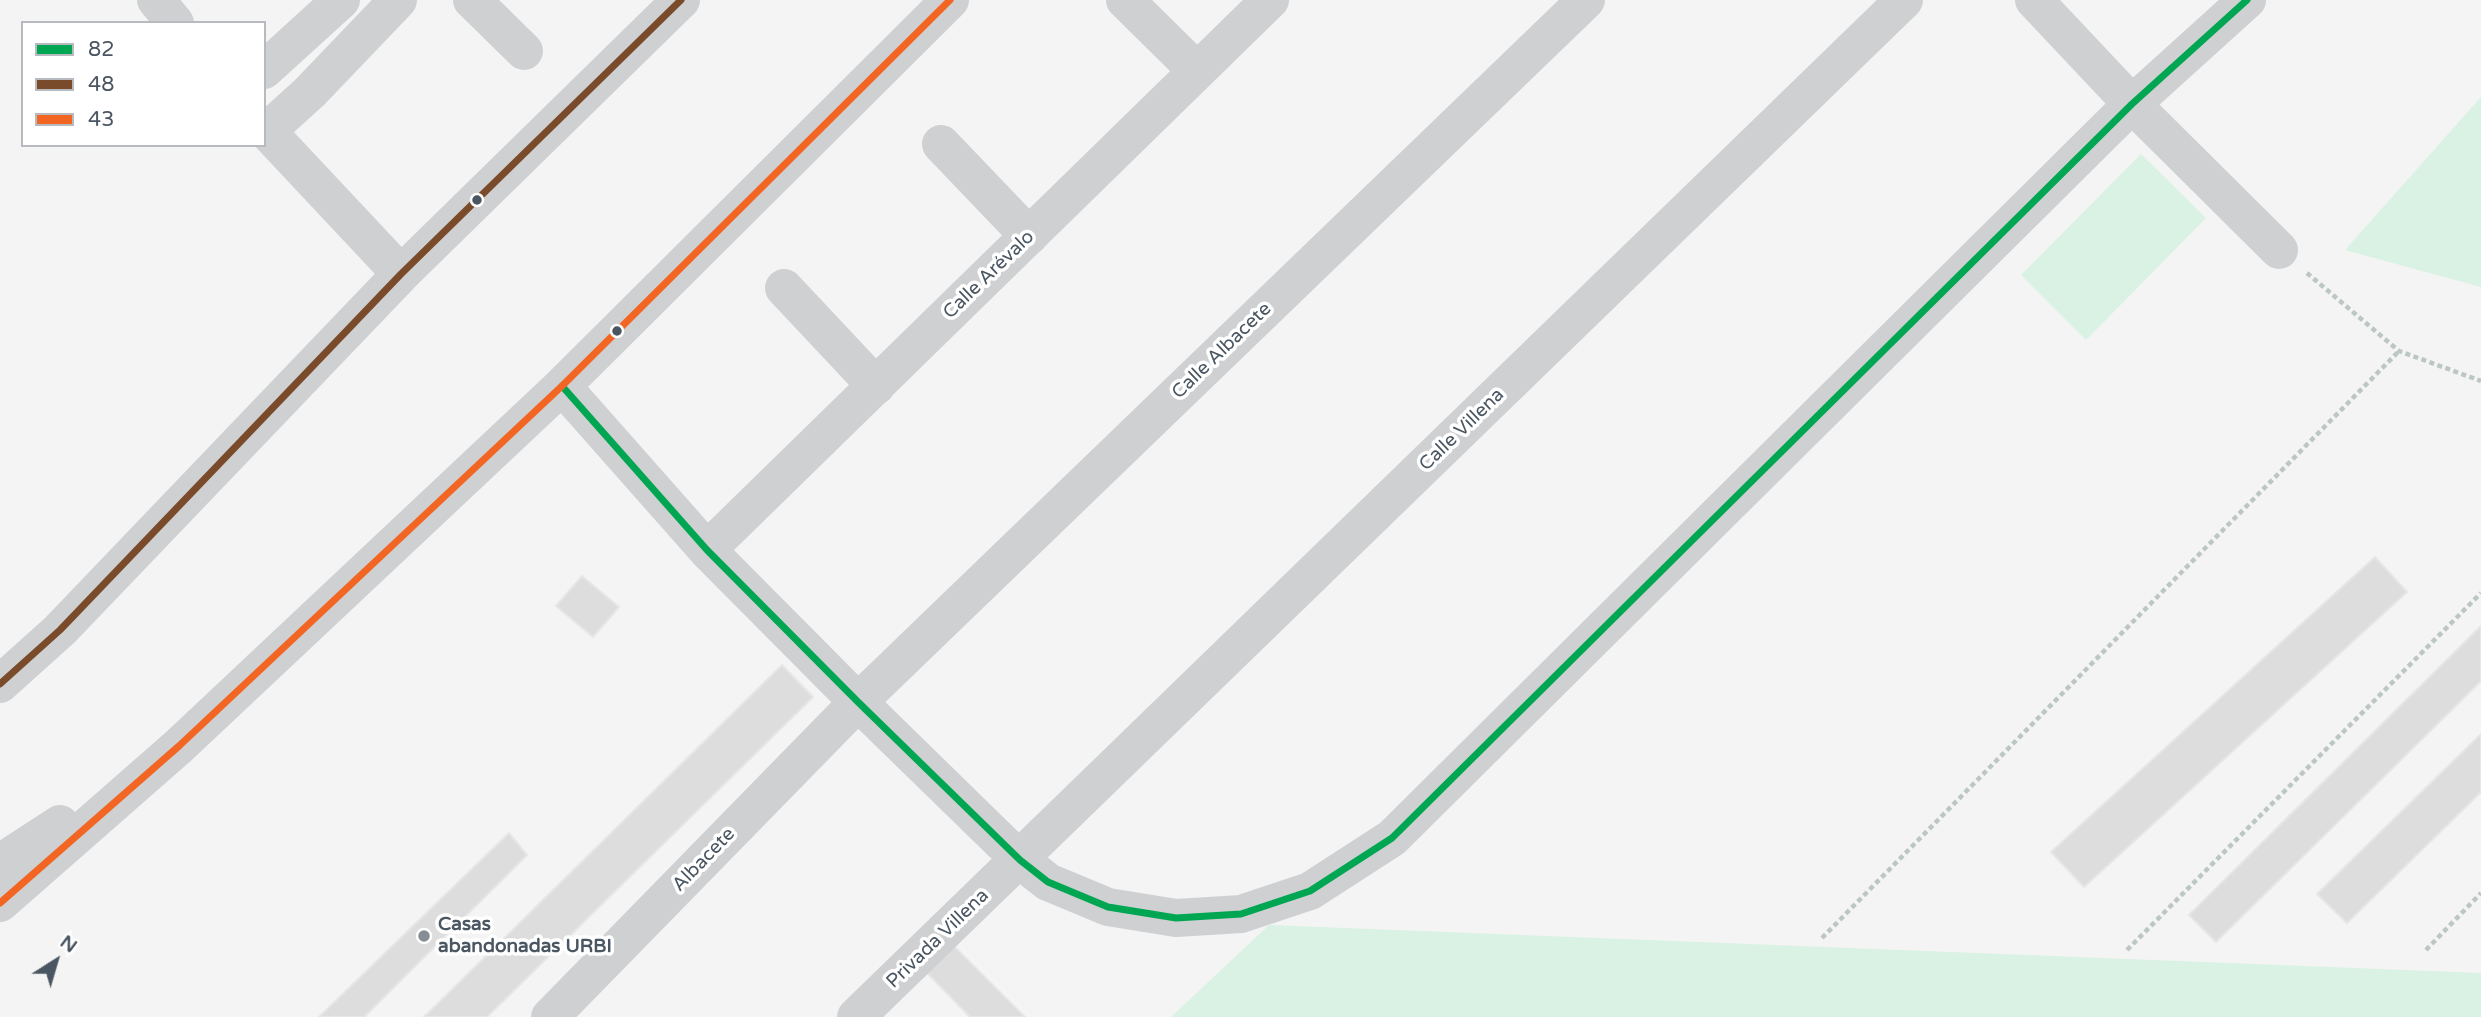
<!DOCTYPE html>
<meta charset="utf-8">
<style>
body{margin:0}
#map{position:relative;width:2481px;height:1017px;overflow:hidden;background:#f4f4f4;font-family:"Varela Round",sans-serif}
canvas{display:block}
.legend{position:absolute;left:21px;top:21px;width:245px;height:126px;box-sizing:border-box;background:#fff;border:2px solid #b7bbc0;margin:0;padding:9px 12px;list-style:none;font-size:21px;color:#4a5661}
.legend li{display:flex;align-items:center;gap:14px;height:35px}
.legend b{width:35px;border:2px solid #b7bbc0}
.north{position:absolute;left:21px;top:926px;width:70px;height:70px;-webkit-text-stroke:5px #fff;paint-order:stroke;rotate:37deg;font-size:19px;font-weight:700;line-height:28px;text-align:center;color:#4a5661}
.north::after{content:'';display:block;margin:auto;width:24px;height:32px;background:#4a5661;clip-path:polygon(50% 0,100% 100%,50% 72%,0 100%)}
</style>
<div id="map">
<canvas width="2481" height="1017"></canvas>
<ul class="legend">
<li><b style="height:9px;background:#00a651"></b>82</li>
<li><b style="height:9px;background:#7a4b2a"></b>48</li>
<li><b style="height:9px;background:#f26522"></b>43</li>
</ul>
<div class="north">N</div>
</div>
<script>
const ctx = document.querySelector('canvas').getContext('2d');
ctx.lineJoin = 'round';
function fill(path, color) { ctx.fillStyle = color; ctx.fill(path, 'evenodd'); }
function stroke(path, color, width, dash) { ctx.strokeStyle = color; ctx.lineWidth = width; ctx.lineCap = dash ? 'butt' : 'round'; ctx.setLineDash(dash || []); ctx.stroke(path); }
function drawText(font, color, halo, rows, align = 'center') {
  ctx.font = font + ' "Varela Round",sans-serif'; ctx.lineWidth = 7; ctx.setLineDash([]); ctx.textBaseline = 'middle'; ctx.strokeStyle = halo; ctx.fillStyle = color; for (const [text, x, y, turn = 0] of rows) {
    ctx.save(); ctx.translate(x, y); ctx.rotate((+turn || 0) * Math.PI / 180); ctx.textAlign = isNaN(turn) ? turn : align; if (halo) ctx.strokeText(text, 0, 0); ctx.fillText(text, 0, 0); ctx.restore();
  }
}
const green = new Path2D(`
 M2481,97V287L2345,250Z
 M2141,154L2206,218L2086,340L2021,275Z
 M1269,925L2481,973V1017H1171Z`);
const building = new Path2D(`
 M2375,557L2407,592L2084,887L2051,852Z
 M582,576L619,607L593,637L556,606Z
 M2481,626V681L2216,942L2189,915Z
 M782,665L813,697L487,1017H424Z
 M2481,734V792L2347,923L2317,894Z
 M509,833L527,855L364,1017H319Z
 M952,944L1025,1017H970L925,971Z`);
const path = new Path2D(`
 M2307,273L2399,351L2481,381
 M1822,938L2399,351
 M2127,950L2481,593
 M2426,950L2481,893`);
const minor = new Path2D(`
 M156,0L175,23
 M472,0L524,51
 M1125,0L1197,71
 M2034,0L2132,104L2279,250
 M264,70L341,0
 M264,128L401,274
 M267,131L310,92L398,0
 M941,144L1029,236
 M784,288L876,386
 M562,386L707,550L858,702L1020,860L1048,882L1108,907L1176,918L1241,914L1310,891L1392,838L2132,104L2247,0
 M707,550L1270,0
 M0,684L60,630L401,274L681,0
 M0,863L60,824
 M0,903L179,746L562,386L950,0
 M550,1017L858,702L1586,0
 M856,1017L1904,0`);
const bus1 = new Path2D(`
 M562,386L707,550L858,702L1020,860L1048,882L1108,907L1176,918L1241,914L1310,891L1392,838L2132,104L2247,0`);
const bus2 = new Path2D(`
 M0,684L60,630L401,274L681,0`);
const bus3 = new Path2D(`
 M0,903L179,746L562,386L950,0`);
const markers = [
 [477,200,6,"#4a5661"],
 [617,331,6,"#4a5661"],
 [424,936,7,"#868d94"]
];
const streetNames = [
 ["Calle Arévalo",989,275,-44],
 ["Calle Albacete",1222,351,-44],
 ["Calle Villena",1462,430,-44],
 ["Albacete",704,860,-46],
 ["Privada Villena",938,939,-44]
];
const poiNames = [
 ["Casas",438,925],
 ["abandonadas URBI",438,947]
];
fill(green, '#d9f2e3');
fill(building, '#ddddde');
stroke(building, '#e5e6e7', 2);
stroke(path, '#bcc7c4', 4.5, [5, 3.5]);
stroke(minor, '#ced0d2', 38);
stroke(bus1, '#00a651', 7);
stroke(bus2, '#7a4b2a', 7);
stroke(bus3, '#f26522', 7);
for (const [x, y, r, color] of markers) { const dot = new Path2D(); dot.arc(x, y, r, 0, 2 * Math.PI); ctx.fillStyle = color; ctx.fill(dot); stroke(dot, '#fff', 2.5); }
drawText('19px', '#4a5661', '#fff', streetNames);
drawText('bold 19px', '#4a5661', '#fff', poiNames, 'left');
</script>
